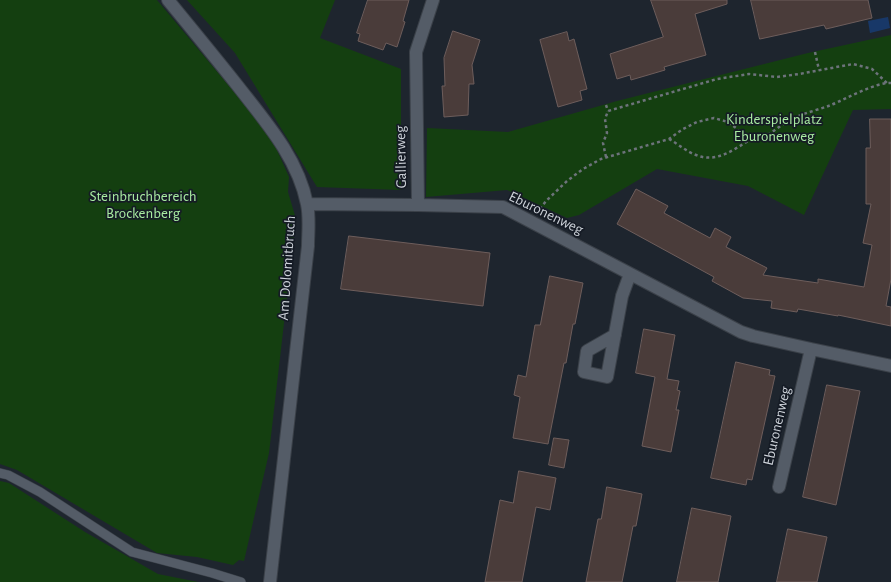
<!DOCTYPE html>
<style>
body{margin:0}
canvas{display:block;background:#1e252e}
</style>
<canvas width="891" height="582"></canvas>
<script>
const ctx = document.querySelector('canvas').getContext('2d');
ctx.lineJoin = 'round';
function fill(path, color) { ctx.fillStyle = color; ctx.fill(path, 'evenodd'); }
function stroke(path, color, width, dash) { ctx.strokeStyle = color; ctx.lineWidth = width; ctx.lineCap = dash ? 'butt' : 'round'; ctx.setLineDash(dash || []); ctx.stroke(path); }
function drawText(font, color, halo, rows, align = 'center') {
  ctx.font = font + ' "Alegreya Sans",sans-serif'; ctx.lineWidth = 3.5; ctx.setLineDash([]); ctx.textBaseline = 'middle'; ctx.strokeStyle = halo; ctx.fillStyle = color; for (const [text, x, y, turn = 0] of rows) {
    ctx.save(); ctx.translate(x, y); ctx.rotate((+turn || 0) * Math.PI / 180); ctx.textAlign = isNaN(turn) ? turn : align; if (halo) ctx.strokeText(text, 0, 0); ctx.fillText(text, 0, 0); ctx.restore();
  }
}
const green = new Path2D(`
 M0,0H157L261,124L277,150L289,177L288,192L296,219L269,453L244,561L239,560L233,565L197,557L157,553L17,470L0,464Z
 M187,0H335L320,38L401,69V190L317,187L235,53Z
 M891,35V109L853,110L804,215L748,186L657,169L579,215L567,218L507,190L426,197L427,128L508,132L617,101L808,53Z
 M0,481L9,483L85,532L158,574L198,582H0Z`);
const water = new Path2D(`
 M888,17L890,28L870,33L868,21Z`);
const building = new Path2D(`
 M368,0H409L403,21L405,22L397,47L386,43L383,50L358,41L360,34L357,33Z
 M651,0H727V4L695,14L706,55L664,67L665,70L631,80L630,75L617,79L610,54L663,37Z
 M751,0H868L872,18L826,29L824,25L760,39Z
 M453,31L480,40L472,65L474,84H469L468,115L444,117L442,86H445L444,58Z
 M567,32L569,41L574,39L587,89L580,91L582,100L558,107L540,40Z
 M870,119H891V279L886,306L891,307V326L838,315V316L798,309L797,312L771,308L772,301L743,298L712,281L714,277L617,224L636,189L668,206L664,213L710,238L715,228L731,237L726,247L767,268L763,275L818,283V279L864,287L872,245L863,243L871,204H866V148H870Z
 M349,236L490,253L483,306L341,289Z
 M550,276L583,283L575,324H573L566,363H564L548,444L513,438L520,397L514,395L518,375L526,377L535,325H540Z
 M644,329L675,335L667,379L679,381L677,390L680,391L676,410H679L671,452L642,446L655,377L636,373Z
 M736,362L770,370L769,375L775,376L752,480L747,479L746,485L711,478Z
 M827,385L860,391L836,505L803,497Z
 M554,438L569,440L564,468L549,465Z
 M519,471L556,478L550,510L536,507L522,582H485L500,500L513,503Z
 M607,487L642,494L636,526H633L622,582H586L598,519H601Z
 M692,508L731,516L718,582H677Z
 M788,529L827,537L817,582H777Z`);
const path = new Path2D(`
 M815,52L819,70
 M606,105L608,111
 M669,139C678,144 687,152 696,155C715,163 732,151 748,141
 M606,157L603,143L607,133L605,119L608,111L717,79L749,74L777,77L799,74L853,64L872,69L887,83
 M540,209L546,201L567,181L583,169L601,159L669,139L683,129L697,122L714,118L728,122L736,128L748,141C767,140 775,128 790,120C803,113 818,110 831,105C846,99 876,82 891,83`);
const lane = new Path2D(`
 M0,473L8,475L40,492L132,552L212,573L241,582`);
const street = new Path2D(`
 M168,0C191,28 214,56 237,85C265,121 298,158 307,204C310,218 308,233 308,246L270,582
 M307,204L418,205L416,52L433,0
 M418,205L503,207L741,332L753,336L811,349
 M615,335L587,351L584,372L607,377L622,296L630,274
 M779,487L811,349L891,366`);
const parkNames = [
 ["Kinderspielplatz",774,119],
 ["Eburonenweg",774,136],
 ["Steinbruchbereich",143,196],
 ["Brockenberg",143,213]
];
const streetNames = [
 ["Gallierweg",401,157,-91],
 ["Eburonenweg",546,213,26],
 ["Am Dolomitbruch",287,268,-86],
 ["Eburonenweg",777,426,-77]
];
fill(green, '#143f10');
fill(water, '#183868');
fill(building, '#4a3c3a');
stroke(building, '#6d5d5b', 1);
stroke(lane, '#3b4149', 10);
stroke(street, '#3b4149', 14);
stroke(path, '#6d737b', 2.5, [3, 3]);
stroke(lane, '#545c67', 9);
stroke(street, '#545c67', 12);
drawText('15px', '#a8eba1', '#151b25', parkNames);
drawText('15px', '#ced3da', '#151b25', streetNames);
</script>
